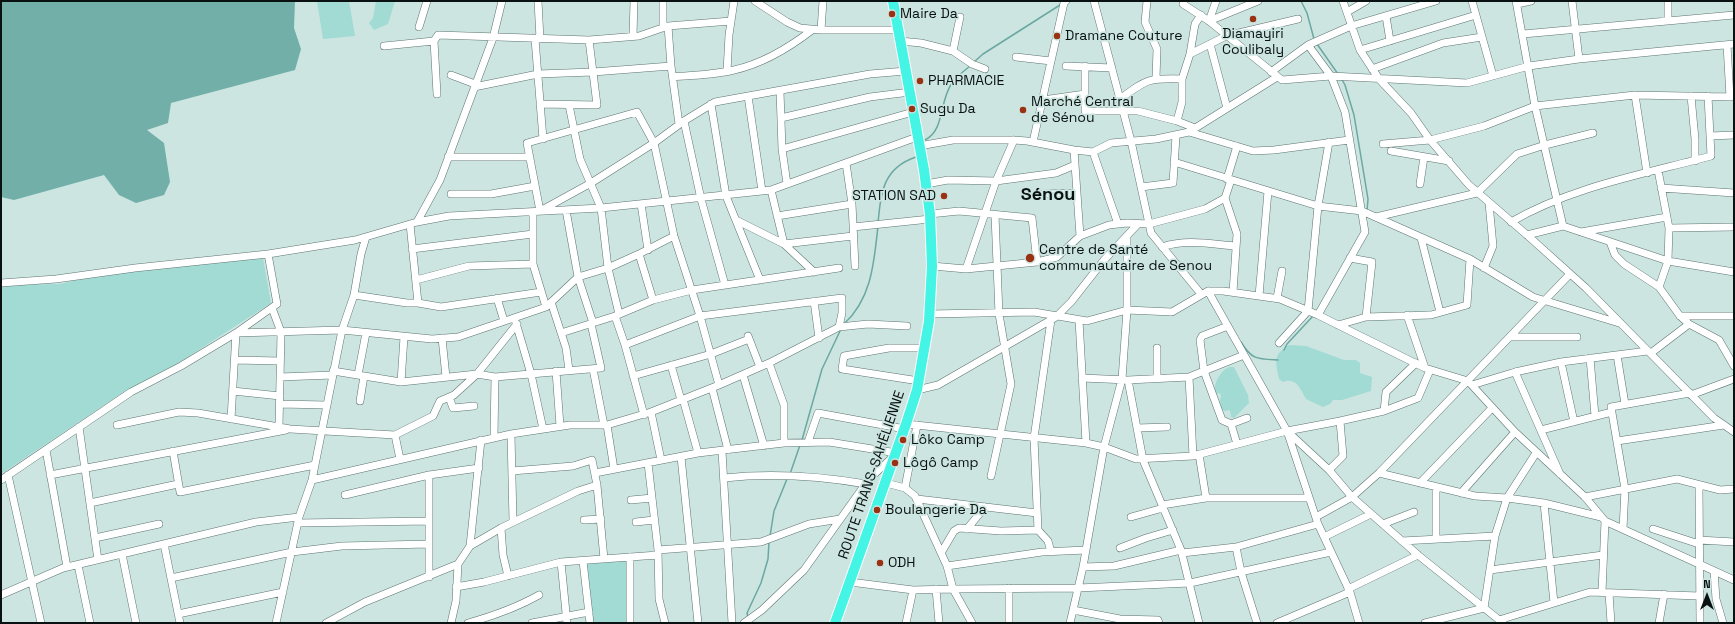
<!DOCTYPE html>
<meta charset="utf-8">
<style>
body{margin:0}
#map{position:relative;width:1735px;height:624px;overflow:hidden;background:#cce5e1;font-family:"Space Grotesk",sans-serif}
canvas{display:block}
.frame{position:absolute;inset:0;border:2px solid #091211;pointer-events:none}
.north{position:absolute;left:1687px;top:576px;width:40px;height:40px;-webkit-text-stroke:3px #cce5e1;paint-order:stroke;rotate:0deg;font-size:11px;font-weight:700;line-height:16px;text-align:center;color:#091211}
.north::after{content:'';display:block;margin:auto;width:14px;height:18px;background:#091211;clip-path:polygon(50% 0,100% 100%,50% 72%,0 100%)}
</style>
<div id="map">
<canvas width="1735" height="624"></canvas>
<div class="frame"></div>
<div class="north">N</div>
</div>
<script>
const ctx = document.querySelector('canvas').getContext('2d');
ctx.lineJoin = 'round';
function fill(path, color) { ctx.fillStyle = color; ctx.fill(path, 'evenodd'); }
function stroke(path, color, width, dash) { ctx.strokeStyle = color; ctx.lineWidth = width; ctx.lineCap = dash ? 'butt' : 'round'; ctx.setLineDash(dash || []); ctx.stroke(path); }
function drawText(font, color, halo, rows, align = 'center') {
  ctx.font = font + ' "Space Grotesk",sans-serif'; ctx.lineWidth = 3.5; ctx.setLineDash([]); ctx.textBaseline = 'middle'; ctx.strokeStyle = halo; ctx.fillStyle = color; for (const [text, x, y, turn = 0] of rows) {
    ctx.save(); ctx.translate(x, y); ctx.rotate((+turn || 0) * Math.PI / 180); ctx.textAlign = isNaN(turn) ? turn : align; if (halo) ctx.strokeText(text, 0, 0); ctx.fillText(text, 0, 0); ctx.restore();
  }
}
const green = new Path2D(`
 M317,1H349L355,36L323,39Z
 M376,1H395L388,24L374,30L369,23L373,18Z
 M263,258L271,303L177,364L125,391L1,474V285L60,284L89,277L156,267Z
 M1289,345L1306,346L1344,360H1356L1360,363V373L1372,377L1371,391L1342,400H1333L1330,404L1323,407L1306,399C1300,389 1297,377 1283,382L1279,379C1276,362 1272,355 1289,345Z
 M1229,367H1234L1248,395L1249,403L1234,418L1231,417L1230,410L1225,411L1221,409L1220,400L1221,396L1220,393L1216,394L1214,392C1215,382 1219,372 1229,367Z
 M627,561L628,623H593L587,564Z`);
const forest = new Path2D(`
 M1,1H295L294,28L301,49L295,70L171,103L168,123L147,130L164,143L170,182L164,195L136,203L119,195L104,175L14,200L1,197Z`);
const stream = new Path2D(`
 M1301,1L1307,13L1314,39
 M1317,44L1338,74
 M974,62L983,54L1060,5L1061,2
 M1341,78L1345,85L1354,115L1368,199L1367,211
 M925,140C945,130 939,101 952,83C956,77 964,71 970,66
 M878,223C881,192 883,168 916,157
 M844,324C872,298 874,262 878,226
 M1241,342C1252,360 1257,359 1278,360
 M1284,350L1287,344L1313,316
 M802,440L822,369L841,329
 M790,474L800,445
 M770,536L774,511L787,479
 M748,617L747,613L761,583L768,559L769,542`);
const minor = new Path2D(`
 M538,1L540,39
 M755,1L787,22L800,28L821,30H898
 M1094,1L1131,141L1151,233L1201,294
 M1147,1L1145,22L1157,49L1156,78
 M1184,1L1183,4L1209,21L1282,80L1331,76L1467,83L1529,66L1579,59L1734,44
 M1343,1L1360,50L1379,79L1411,113L1430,140L1469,185L1527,235L1586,288L1714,418L1734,432
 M1472,1L1493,76
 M1516,1L1535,106L1563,226
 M1572,1L1579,59
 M1517,4L1531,1
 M1347,12L1366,1
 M1386,16L1390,41
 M1209,21L1258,1
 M1209,21L1216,1
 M1668,21V1
 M668,26L671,66L679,124
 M419,27L427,1
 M663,28V1
 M821,30L823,1
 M1523,34L1734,15
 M633,36L634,1
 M535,39L543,139
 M434,41L437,94
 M900,41L921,43L953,51L972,64L985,69
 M1210,44L1227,108
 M1308,45L1331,76L1345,112L1365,232L1318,315
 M1727,45L1730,97
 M384,46L434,41L438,35L589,40L639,36L668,26L731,21
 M1360,50L1476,15
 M953,51L960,17
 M1190,54L1226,36L1298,19
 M1016,57L1051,61
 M1066,66L1112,68
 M1085,66V111H1138L1177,121L1195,128
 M1372,69L1443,43L1482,37
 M727,71L729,35L734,1
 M1271,72L1308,45L1351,26L1436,1
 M451,75L475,84
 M673,77C693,75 714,75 734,70C761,64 790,47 812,30
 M474,87L538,74L593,72L671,66
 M780,91L782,149L787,184
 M1635,95L1647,173
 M748,96L762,191
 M1691,96L1695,139V161
 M1120,99C1147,79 1148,78 1182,79
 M1043,100L1085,94
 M540,104L597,105L589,40
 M711,104L726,196L760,280
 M569,105L580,159L601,208L608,268L619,314
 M781,118L870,97L910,92
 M684,121L701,199L725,285
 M1177,121L1182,102V79L1190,54L1195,24L1201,15
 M1189,132L1253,151L1274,150L1349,140
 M1710,136L1734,135
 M1033,142L1064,3L1066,1
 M1383,144L1430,140L1484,126L1535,106L1635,95L1734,97
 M919,146L953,140H1014L1027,141L1074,150L1093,152L1111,143L1156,139L1189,132L1277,77
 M782,149L913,112
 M1074,150L1080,236
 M1391,151L1449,161
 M1093,152L1118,224
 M448,157H530
 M1174,162L1318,206L1362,211L1470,259L1533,297L1619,323
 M846,163L852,204L855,266
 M1658,170L1669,228L1668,261L1659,287
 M1227,179L1237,146
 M1231,180L1225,198L1237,234L1233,292
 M926,184L948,180L996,181L1056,173L1075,165
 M1420,184L1424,157
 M1141,187L1173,183L1176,136
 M1661,188L1734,193
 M771,190L784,244L853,236
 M451,194H491L535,186
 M1041,194L1077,193
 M641,204L648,250
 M566,210L578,277L593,323
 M533,212V264L546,307
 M930,214L959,211L1032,218L1037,262
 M777,216L852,204
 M1376,217L1477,193L1517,154L1545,145L1593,133
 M736,220L784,244L814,272
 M417,222L440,180L493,38L502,1
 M1511,222C1571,187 1644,174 1711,156L1708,96
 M853,227L930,219
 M1669,228L1734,227
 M1581,232L1667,217
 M1527,235L1563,226L1668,261L1734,272
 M1421,238L1440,312
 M1610,242L1615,255L1624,264L1659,287L1680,316L1689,324L1719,340L1734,366
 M1162,247C1186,239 1211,244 1236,246
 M412,249L533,234
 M639,254L653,300
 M1350,258L1372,262L1366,317
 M932,266L966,269L1037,262L1057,257L1080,236L1109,225L1127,223L1149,224L1205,209L1225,198
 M1484,268L1493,246L1489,203
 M966,269L996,181L1014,140
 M416,280L469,266L533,264
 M1,283L56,279L135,268L268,254L355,240L417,222L449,216L601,208L762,191L771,190L917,137
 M1208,291L1287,431L1318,524L1350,592L1359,623
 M354,295L407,303H418L410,224
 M1259,296L1268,191
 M497,298L504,321
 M1277,298L1282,271
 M814,301L819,338
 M551,302L566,348L569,370
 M418,303L441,307L541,292
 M272,308L281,332L279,427L290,429L395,435L433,416L440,401L454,395L477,374L517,324
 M930,314L1034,312L1087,321L1127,310L1172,312L1208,291H1223L1280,299L1318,315L1425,368L1468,381L1515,432L1585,497L1605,521L1734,580
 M1407,315L1425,368
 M1680,316H1734
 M1051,320L1034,438L1038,530L1048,541L1051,552
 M1079,320L1086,443
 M516,323L531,374L543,429
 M1338,325L1366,317L1431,315L1467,305L1470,259
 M1228,326L1202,336L1200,340L1204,371L1222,420L1231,424
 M561,333L615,316
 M748,336L760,367
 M1510,337H1577
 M442,338L446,377
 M1279,343L1308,311L1318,206L1329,142
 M625,345L700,316L842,298V313L839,327
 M1157,348V378
 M1651,353L1689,324
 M1617,355L1625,404
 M1590,358L1595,416
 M235,360L280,361
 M1561,362L1574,422
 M769,363L784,405V443
 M671,365L681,400
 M593,369L604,425
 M333,371L401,382L477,374L495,377L601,368L591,324
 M556,371L560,426
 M1515,372L1560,474
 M358,375L366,333
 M743,375L764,446
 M633,376L711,354L749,339
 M280,377L333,375
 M1189,377L1193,456
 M1082,378L1128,380L1189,377L1244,355
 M1128,380L1143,460L1181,550L1199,623
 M919,381L842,369L844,356L889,348H925
 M401,382L404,337
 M719,385L700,316L674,236L654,143L637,112L527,143L540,211L591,183L654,143L684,121L715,102L870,74L906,71
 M1472,385L1515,372L1561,362L1648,351
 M712,388L728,450
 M917,390L938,385L1056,317L1071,302L1104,260L1138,224
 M233,391L280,396
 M1691,395L1734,379
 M449,397L453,408L474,406
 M683,399L698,453L784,443L829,442L897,453
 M360,401L364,376
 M280,404L326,405
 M1384,411L1386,392L1416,363
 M651,412L661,460
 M644,415L625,345L615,316L653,300L692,290L839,268
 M231,419L236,333L342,330L432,339L458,337L546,307L578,277L608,268L639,254L674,236
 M906,424L1086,443L1104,447L1136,459L1193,456L1287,431L1340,421L1384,411L1418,398L1430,370
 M117,425L179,412L198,413L279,427
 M607,425L614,469
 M79,427L98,560
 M1137,428L1167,427
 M1541,430L1612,412
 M1288,432L1329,470L1352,497L1418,555L1503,623
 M511,434L513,522
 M395,435L400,459
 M494,437L495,377
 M1617,441L1724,425
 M808,442L818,413L905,429
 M1237,444L1231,424L1247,418
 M46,450L67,567
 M173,451L180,492L315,465
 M722,451L732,623
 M1199,454L1206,498
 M681,457L698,623
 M648,463L658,550L659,599L665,623
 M1329,470L1343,456L1340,421
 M512,471L573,466L592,460L597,485L604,559
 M595,473L698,453
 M1379,473L1475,496L1507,498L1544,503L1601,517
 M8,475L41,623
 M50,475L286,430
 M429,475V577
 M991,476L1011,384L999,314L995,215
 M724,478C771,473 819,476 866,484
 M1,480L131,392L181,366L236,333L277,304L268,254
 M312,480L511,434L570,425H607L651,412L719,385L769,363L839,327L868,324L907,326
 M886,483L905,488L915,496L947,566L953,589L972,623
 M1420,483L1492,408
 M1699,485L1700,623
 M905,488L917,425
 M1461,493L1515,432
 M345,495L429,475L479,468
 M1585,497L1677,479L1720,490L1734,489
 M917,499L1037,513
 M631,500L652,498
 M90,503L178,484
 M1544,503L1554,603
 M1162,505L1206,498H1309
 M1131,517L1163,508
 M1316,517L1352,497L1379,473L1570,274
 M584,520L601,519
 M636,522L654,520
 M298,523L429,521
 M1383,524L1414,512
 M501,528L503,555L508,576
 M967,529L985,507
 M1623,529L1625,489L1611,407L1690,393
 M1653,529L1699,544
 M1324,537L1371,514
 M95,538L159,524
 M1436,539V487
 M1699,540L1734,542
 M1402,541L1495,536
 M164,544L180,623
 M470,546L481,440
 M1236,547L1241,572L1257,623
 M1120,548L1146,538L1173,530
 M658,550L761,542L809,524L840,519
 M941,553L954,531L959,528L1001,531L1038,530
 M1182,553L1236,547L1318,524
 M122,554L136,623
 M583,561L590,623
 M561,562L567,623
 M78,565L90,623
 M947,566L1042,552L1086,550
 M1083,567L1114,566L1181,550
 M1490,570L1603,555
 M1714,571L1716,599L1723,623
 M171,578L292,552L342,546L429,544
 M850,582L913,590L953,589L1078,588L1190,583L1331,552
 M456,587L484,582L561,562L658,555
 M936,589L939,623
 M1348,589L1418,555
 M1602,592L1605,521
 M1609,593L1611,623
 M1,595L63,568L256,522L299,517
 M1073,610L1120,619L1158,620L1159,623
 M178,614L283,592
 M1499,620L1590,592L1699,596
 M276,623L299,517L312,480L342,330L354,295L361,254L366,237
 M326,623L365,602L458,564
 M451,623L456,601L458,564L470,546L501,528L578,491L597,485
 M468,623C493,616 516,608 539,595
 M532,623L589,612
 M630,623V557
 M744,623L762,610L804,570L869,479L894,456
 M906,623L913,590
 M1009,623V588
 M1070,623L1083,567L1104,447L1122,379L1127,310V236
 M1277,623L1350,592
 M1425,623L1484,608L1495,536L1507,498L1536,453
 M1659,623L1664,594`);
const highway = new Path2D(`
 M835,623L906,424L917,390L929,321L932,266L930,214L924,170L893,1`);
const markers = [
 [892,14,4,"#993212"],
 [1253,19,4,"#993212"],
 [1057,36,4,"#993212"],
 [920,81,4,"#993212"],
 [912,109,4,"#993212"],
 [1023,110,4,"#993212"],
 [944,196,4,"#993212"],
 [1030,258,5,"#993212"],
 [903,440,4,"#993212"],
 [895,463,4,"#993212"],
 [877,510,4,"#993212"],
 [880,563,4,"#993212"]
];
const poiNames = [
 ["Maire Da",900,14],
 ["Diamayiri",1253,34,"center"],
 ["Coulibaly",1253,50,"center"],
 ["Dramane Couture",1065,36],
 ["PHARMACIE",928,81],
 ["Marché Central",1031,102],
 ["de Sénou",1031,118],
 ["Sugu Da",920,109],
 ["STATION SAD",936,196,"right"],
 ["Centre de Santé",1039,250],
 ["communautaire de Senou",1039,266],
 ["Lôko Camp",911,440],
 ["Lôgô Camp",903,463],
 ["Boulangerie Da",885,510],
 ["ODH",888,563]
];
const streetNames = [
 ["ROUTE TRANS-SAHÉLIENNE",872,475,-71]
];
const districtNames = [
 ["Sénou",1048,195]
];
fill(green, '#a1dbd4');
fill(forest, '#71afa8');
stroke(stream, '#6ba8a1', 1.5);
stroke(minor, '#5e7471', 8);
stroke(highway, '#fff', 12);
stroke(minor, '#fff', 7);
stroke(highway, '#44f4e5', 10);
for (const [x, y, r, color] of markers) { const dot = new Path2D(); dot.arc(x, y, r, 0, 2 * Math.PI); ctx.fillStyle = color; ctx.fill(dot); stroke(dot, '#cce5e1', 1.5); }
drawText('14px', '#091211', '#cce5e1', poiNames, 'left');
drawText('14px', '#091211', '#cce5e1', streetNames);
drawText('bold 18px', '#091211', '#cce5e1', districtNames);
</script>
